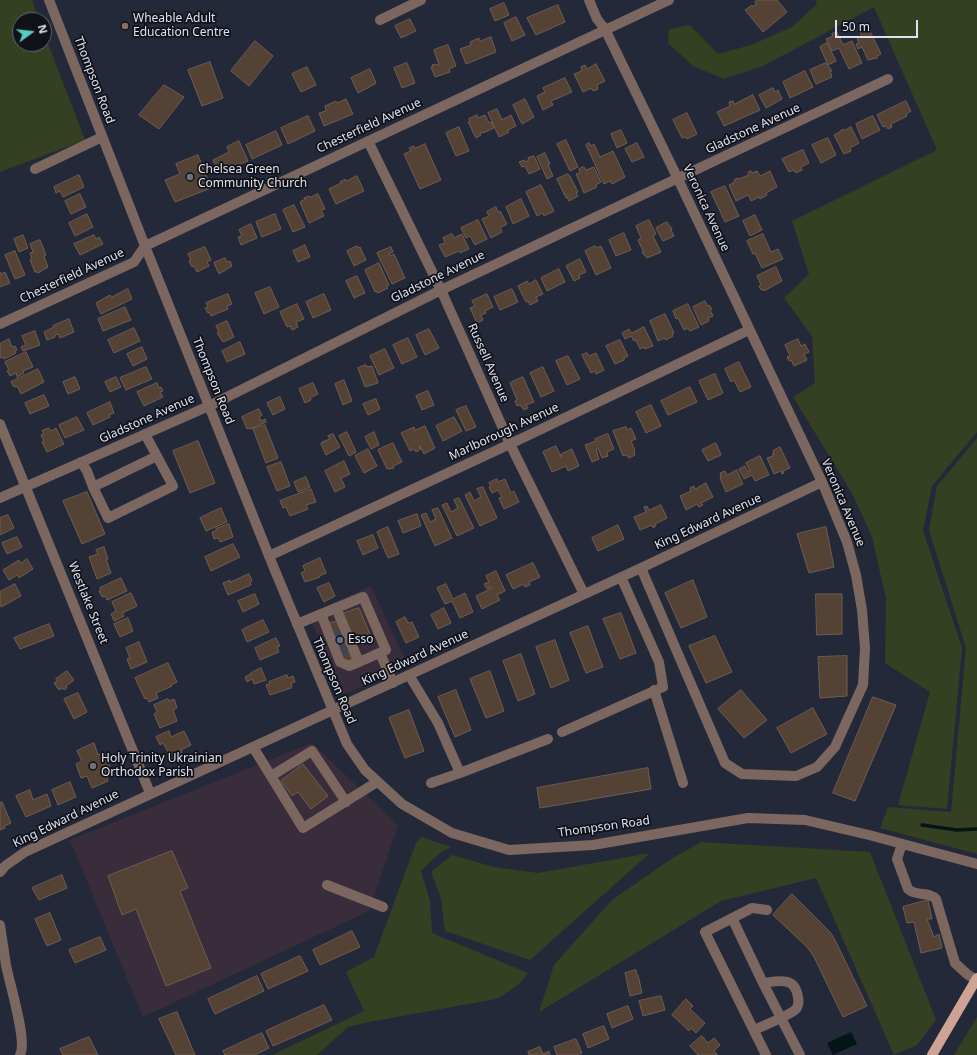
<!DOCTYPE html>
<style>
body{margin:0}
#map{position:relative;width:977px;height:1055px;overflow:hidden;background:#24293a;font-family:"Noto Sans",sans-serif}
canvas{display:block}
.north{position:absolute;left:12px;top:12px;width:40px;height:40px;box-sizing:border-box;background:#10121a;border:1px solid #63656f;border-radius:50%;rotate:75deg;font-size:11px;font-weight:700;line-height:16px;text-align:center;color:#dfe2ee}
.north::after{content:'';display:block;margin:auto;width:14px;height:18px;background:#57cec1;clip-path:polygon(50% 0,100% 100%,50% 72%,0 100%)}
.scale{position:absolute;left:835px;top:20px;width:83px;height:18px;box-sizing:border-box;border:2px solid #dfe2ee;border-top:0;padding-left:5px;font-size:12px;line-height:14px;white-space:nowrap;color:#dfe2ee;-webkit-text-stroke:3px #10121a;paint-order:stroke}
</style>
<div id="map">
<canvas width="977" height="1055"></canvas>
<div class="north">N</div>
<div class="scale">50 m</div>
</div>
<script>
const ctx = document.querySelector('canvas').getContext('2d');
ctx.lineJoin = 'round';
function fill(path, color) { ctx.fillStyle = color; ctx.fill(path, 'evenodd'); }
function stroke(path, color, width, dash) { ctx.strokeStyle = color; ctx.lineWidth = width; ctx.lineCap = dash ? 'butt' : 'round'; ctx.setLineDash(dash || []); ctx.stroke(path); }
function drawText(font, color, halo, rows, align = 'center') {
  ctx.font = font + ' "Noto Sans",sans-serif'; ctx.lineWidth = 3.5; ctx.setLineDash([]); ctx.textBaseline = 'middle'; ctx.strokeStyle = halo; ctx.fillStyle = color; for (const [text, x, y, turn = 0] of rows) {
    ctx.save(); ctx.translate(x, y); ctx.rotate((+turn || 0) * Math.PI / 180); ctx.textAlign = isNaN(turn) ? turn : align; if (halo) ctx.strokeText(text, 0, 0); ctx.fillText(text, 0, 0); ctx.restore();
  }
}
const commercial = new Path2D(`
 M371,586L408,666L344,694L308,614Z
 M312,743L398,825L369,911L143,1017L70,840Z`);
const green = new Path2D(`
 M0,0H32L39,20H20V44H44V33L85,140L0,172Z
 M816,0H977V432L932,486L923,531L962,648L947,809L898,805L930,692L885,663L886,599L872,537L852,493L793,397L815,383L812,336L784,298L809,274L792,221L937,150L874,7L763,66L724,79L693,66L668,43L669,29L690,25L718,54L751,45L792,27L817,4Z
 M977,438V854L880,828L888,807L951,812L966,648L929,530L937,486Z
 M421,837L451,847L440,853L421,871L430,901L432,933L528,973C520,985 509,992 496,999L369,1022L348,1027L317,1055H272L364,1011L346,972L374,957L416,843Z
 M701,842L870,852L936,1020L917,1045L894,1055L816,878L721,901L539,1012L554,965L612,900L671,859Z
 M650,853L530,960L445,931L441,899L431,872L452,855L494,867L538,873Z
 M977,1017V1055H954Z`);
const water = new Path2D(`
 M851,1032L857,1044L833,1055L827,1043Z`);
const stream = new Path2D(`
 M922,825L957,830L977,829`);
const building = new Path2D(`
 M758,0H777L787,12L763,32L745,10L752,5L753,7L756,4L755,2Z
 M504,3L509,15L495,21L490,9Z
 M558,5L565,22L536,35L527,18Z
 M516,17L525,35L512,41L504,23Z
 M410,19L416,31L401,38L395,26Z
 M869,29L881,54L877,56V58L868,60L862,47L858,49L856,44L859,43L857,39L862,36L860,33Z
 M837,32L843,45L852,41L862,63L849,69L839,48L832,51L826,39L833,36L832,34Z
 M491,37L496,52L466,64L460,49L471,45L470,42L479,38L480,41Z
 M255,41L273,56L249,86L231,71Z
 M827,43L836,61L828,65L820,47Z
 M448,45L456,66L449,69L450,72L435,77L431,67H433L432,65L436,64L437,65H439L434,50Z
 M210,62L223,98L202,106L188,70Z
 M407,63L415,83L402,88L394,68Z
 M826,63L832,71H830L832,77L816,84L810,70Z
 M596,64L605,81L597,85L598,89L593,91L591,88L583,92L574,74L582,71L581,67L585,65L587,69Z
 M307,67L316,85L301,92L292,74Z
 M370,69L376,83L375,84L358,93L351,78Z
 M805,71L813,87L790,98L783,82Z
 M565,78L572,92L551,101L553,105L543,110L537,96L545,92L543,88Z
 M164,85L184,97L159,129L139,115Z
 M773,88L775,92L778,90L782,99L766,108L759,95Z
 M753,95L760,110L724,126L717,112L730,106L729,102L733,101L734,104Z
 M346,99L353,114L324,126L319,113L326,111L325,106L336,101L337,103Z
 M525,99L534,117L522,124L513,105Z
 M906,101L911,111L906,114L907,116L891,124L892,127L888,129L886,126L883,127L877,115Z
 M497,109L502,120L511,115L516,126L508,130L509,132L499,137L488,113Z
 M687,113L697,134L687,139L686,137L682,138L673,120Z
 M477,115L478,118L485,115L489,123L491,122L494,128L483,133L482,132L480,133L481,135L476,138L468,122L470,121L469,119Z
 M308,116L315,131L288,144L281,128Z
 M873,116L880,130L862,139L856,124Z
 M459,127L469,151L456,156L446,133Z
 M851,127L859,143L850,148L851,151L844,154L834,135L840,132V131L844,129L845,130Z
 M621,130L627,143L617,148L611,134Z
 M276,131L282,145L252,159L246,145Z
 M828,138L836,155L821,163L812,145Z
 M566,140L578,167L570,171L557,144Z
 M239,141L248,161L238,165L239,167L234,170L233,168L226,171L225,168L218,171L213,160L229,152L227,147Z
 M589,143L591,146L594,144L600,157L613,151L625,177L612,184L610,181L604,184L586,145Z
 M637,143L644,157L632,162L625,149Z
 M425,144L441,180L420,189L404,154L411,151L409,148L414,146L415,148Z
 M803,150L809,163L801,167L802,170L796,173L794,170L789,172L782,159Z
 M545,153L550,164L548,165L553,176L547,179L537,157Z
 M198,155L211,188L175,202L165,180L180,174L176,164Z
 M534,156L540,169L529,174L525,166L522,167L519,162L524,160L525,162L529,160L528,158Z
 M584,167L586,170L594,167L601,182L596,185L597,187L584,193L576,174L580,173L579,169Z
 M751,171L752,173L757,171L760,176L770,171L777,187L766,193L767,195L760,199L759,197L751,201L748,195L736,201L729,185L735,182L734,180L738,178L739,179L749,175L748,173Z
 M568,174L569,176H570L578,192L576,193L578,196L569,201L567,197L566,198L557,179Z
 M79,175L84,187L63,197L60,191L56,193L54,187Z
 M357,176L364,191L336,204L329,189L341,183L340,182L345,179L346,181Z
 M541,185L554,211L544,216L543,213L537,216L526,192Z
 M725,186L739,216L725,222L711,192Z
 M80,194L86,207L71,214L65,201Z
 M318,194L325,209L321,210L324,216L309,223L300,202L305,199L304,198L309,196L310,197Z
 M521,199L529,216L513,224L506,207Z
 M294,205L305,227L293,232L283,210Z
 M496,207L498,212L500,211L507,224L500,228L502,232L491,238L482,219L489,216L487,212Z
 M87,214L93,227L75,236L69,223Z
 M275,214L281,229L262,237L256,222Z
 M755,215L762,230L750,236L743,221Z
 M478,220L487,239L475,245L470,236L466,238L461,228Z
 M649,220L656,234L653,236L661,252L647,258L642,253L643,251L638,240L641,238L636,226Z
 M667,222L670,227H671L672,229L671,230L674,236L663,241L656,228Z
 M251,224L257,238L241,245L238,237L242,236L239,230Z
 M624,233L631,250L616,256L609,240Z
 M452,234L454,238L462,234L469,249L460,253L459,251L445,257L439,245L445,243L443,238Z
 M763,234L771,252L778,249L783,259L762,268L755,253L753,254L747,241Z
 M23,235L28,248L19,252L14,239Z
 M94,235L96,239L99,237L103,244L80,255L74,244Z
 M40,240L46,255L44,256L48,267L38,273L37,272H35L30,260L32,259L30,253L33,252L30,244Z
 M305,245L310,257L298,262L293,251Z
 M357,246L359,248L360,247L366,260L354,266L347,251Z
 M595,246L596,248L601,246L611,268L596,275L585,251Z
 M205,247L211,260L207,262L209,266L197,272L194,266L192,267L189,261L191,260L188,254Z
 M391,247L393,252L389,254L390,256L394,254L405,278L392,284L377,253Z
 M15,251L25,275L15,279L5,255Z
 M225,258L227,262L230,261L232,266L219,274L214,263Z
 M580,259L586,272L579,275L580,278L574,281L566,266Z
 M379,263L389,285L386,286L388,288L378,293L376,291L375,292L365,270Z
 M776,267L782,281L764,291L763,289L761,290L759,286L761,285L757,276Z
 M559,269L565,282L547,291L541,278Z
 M0,272L1,274L5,272L10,283L0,287Z
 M357,276L365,293L354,298L346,281Z
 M536,280L543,294L536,297L538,301L530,305L528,301L526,302L518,286L527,281L529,284Z
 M270,287L279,307L264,314L255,293Z
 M128,289L132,299L101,314L96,303L110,295L111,297Z
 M512,289L518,302L500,310L494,297Z
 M228,294L232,304L227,306L228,309L211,316L209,312L208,313L205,308L208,307L206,303Z
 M324,294L331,310L313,318L306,302Z
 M487,294L493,307L485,311L486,313L481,315L483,320L477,323L470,308L475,306L472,301Z
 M705,301L708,306L709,305L712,309L710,310L713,316L708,318L709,321L701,325L693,307Z
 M297,304L304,319L296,322L298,327L292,330L290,326L287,327L280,312Z
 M688,304L699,327L690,331L688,328L684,330L678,318L676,319L673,311Z
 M125,307L131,320L103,331L98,319Z
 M665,314L674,333L672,334L673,336L666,340L664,338L658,341L650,321Z
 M69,319L74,332L60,338L58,334L55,335V337L47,340L44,332L54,327L53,326Z
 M227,321L234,337L223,342L217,333L219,332L216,326Z
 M644,327L653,346L645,349L644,347L640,349L636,340L634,341L631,336L625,339L622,333L629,329L631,333Z
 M134,328L140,341L114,353L108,340Z
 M429,329L439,348L425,355L416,335Z
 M35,331L40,345L23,351L21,347L26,345L22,336Z
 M408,338L417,357L402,364L393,345Z
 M9,339L12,347L15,346L17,350L15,351L16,353L4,359L3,357L0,358V344Z
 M798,339L801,346L805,344L809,352L804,354L807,360L794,366L791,360L789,361L787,357L790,356L785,345Z
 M620,340L628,356L624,358V360L615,364L606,346Z
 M240,342L245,354L227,362L222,351Z
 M142,347L147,359L133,366L127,354Z
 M385,349L394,368L379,375L370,356Z
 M26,352L33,367L23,371L24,373L17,377L16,373L10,376L7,371L9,370L5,362Z
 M587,353L589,356L596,353L604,370L596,374L595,371L591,373L582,355Z
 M568,356L580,379L567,385L556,361Z
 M739,362L751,387L740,392L734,380L731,382L725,369Z
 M366,365L367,367L372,366L378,383L365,387L358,368Z
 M146,367L152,379L126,390L120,378Z
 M543,367L554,391L541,397L530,373Z
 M38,369L44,382L21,394L17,386L14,387L11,382Z
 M715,374L723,393L708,400L699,381Z
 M75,377L80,389L68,394L63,382Z
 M116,377L121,387L110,392L105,382Z
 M523,377L534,402L526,405L528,408L524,410L520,405L517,406L515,401L517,400L510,383Z
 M344,380L352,401L343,405L335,384Z
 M157,383L159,388L161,387L163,391L160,392L163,397L144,406L137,392Z
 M313,383L318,394L310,398L311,400L305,403L299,389Z
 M690,387L697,402L668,415L661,401Z
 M428,391L434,405L422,410L416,396Z
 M44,395L49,406L30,414L25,403Z
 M280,397L285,409L273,415L267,403Z
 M376,399L380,409L368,415L363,404Z
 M110,402L114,413L109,415L110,417L93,425L87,413Z
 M651,405L661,426L646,433L636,412Z
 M466,406L476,427L466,431L456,410Z
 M259,409L262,415L259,417L261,421L265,419L266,422L250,429V428L247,429L242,417Z
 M77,417L84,430L65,438L59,425Z
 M454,417L462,431L443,441L436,426Z
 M265,425L278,458L266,463L253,429Z
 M425,426L435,448L424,454L420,446L419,447L421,449L416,452L414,449L410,451L401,433L414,427L415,430Z
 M626,427L627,430L631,428L636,439L631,441L635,451L634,452L635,455L629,458L626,455L623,456L613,431Z
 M49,428L51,431L56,428L64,444L47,452L42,442L44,441L41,435L44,434L42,431Z
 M347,432L356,452L349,456L339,436Z
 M374,432L379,445L371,449L365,437Z
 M333,434L340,447L326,455L321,444L322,442L330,439L328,436Z
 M608,434L614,449L607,452L608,456L602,458L598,448L596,449L599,459L592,462L585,445L596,441L595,439Z
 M198,441L215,483L190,493L173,451Z
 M393,443L402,462L393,466L394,468L389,469V468L387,469L378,450Z
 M716,443L721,455L708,461L702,450Z
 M556,446L561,457V454L572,449L579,466L568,471L566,466L552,472L543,452Z
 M780,447L790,468L783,471L784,473L782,474L781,471L774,474L767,458L773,456L772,454H774L773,451Z
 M368,449L377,466L364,473L355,456Z
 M760,456L769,475L755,481L752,475L744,479L739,469L745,466L748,472L750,471L746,463Z
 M344,461L350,474L341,478L345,487L335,492L325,471Z
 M281,462L290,486L277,491L267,467Z
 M737,470L743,484L726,492L720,478H721L720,473L725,471L727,475Z
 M306,477L310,487L298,492L294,482Z
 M497,479L498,482L505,479L511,493L514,491L519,502L504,509L499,498L502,497L498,490L492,493L489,487L491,486L489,483Z
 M706,483L713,497L701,503L703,505L699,507L697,504L686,510L680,496L691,491L690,488L694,486L695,489Z
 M483,487L497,518L480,526L465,495L470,492L474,501L481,497L477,489Z
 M311,489L316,502L306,505L308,509L290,516L286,507L283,508L280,501Z
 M87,492L105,534L82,544L63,501Z
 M459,498L474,528L457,536L442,505L447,503L451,512L458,508L454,500Z
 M661,505L667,518L655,524L656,526L653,528L652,525L640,530L634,517L646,512L644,507L647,506L649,510Z
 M221,508L227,522L206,531L200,518Z
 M438,508L452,538L435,546L421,515L426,513L430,522L436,519L432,510Z
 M417,514L421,526L403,533L398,521Z
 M8,515L14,528L0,535V518Z
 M229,524L233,537L220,542L218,538L214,539L212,532L216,531V529Z
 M618,525L624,539L598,551L592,538Z
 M388,527L399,554L388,558L377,532Z
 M826,527L834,567L809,573L797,534Z
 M373,535L378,548L363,555L357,541Z
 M17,537L22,547L7,554L2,543Z
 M233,544L240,557L211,571L205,557Z
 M104,547L108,559H106L111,573L97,579L89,557L98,554L96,550Z
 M320,558L326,573L319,576L320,577L305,582L301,573L305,571L303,566Z
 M27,559L33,569L19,578L17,575L9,580L3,570L19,560L21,563Z
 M533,563L540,577L529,582L530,585L525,587L524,584L513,589L506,575Z
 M496,571L505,591L497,595L500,600L482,609L476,596L492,588L491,587L487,589L484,584L489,582L486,576Z
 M249,574L252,581L250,582L251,585L228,595L223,583L230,580V582Z
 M121,578L127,591L107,600L105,596L102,597L99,591L101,590L100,588Z
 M693,580L707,617L681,628L665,593Z
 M329,583L335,596L324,602L317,588Z
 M15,584L21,596L1,607L0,604V592Z
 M446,584L453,599L465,593L473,612L460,618L452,601L445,604L437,588Z
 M131,593L137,606L122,613L124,616L114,621L111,614L116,611L112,602Z
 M255,594L259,604L243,612L238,601Z
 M816,594H842V634L817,635Z
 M359,608L370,634L354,640L342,614Z
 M444,608L451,623L438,629L431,615Z
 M621,613L636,653L620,659L603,619Z
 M405,617L408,623L412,622L419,637L406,643L396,622Z
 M128,618L133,631L120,637L114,624Z
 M263,620L269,632L247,642L242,630Z
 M337,621L352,660L344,663L328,624Z
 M49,624L54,636L20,649L14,638Z
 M588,626L603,667L586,673L570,633Z
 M715,636L732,672L706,683L689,646Z
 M276,638L280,646L277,647L279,652L260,660L255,648Z
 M555,640L569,680L551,688L536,647Z
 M139,642L147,662L131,669L127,659L130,658L126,648Z
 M521,654L535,694L518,701L503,661Z
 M847,656V696L820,698L818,657Z
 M168,663L177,682L171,685L172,686L156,693L158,698L149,702L147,698L145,699L135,678Z
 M261,668L266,680L254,684L252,679L247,682L245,677L251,674V673Z
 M67,671L74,680L66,686L67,688L64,690L62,688L59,690L54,683L57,681L56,679Z
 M490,671L504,711L486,718L470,679Z
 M287,675L288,678L293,676L295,682L291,683L292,686L291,688L270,695L266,685L270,684L269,682Z
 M456,690L471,730L455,737L438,697Z
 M741,690L767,720L744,738L718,709Z
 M78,693L87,712L74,719L64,699Z
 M873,697L896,705L855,801L833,793Z
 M168,699L169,701L174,699L177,708L173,710L177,721L160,728L154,714L157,712L154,705Z
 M813,708L827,734L791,753L777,728Z
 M409,710L424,751L405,758L389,718Z
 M169,731L171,737L184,731L191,745L181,750L182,754L172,759L163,743L160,745L156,737Z
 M94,743L98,755L104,752L110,767L105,769L108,781L92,788L87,776L81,778L76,764L82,761L77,751Z
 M303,764L328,796L311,809L298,792L292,796L281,781Z
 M648,768L651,789L540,808L537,788Z
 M70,782L76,797L58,805L52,790Z
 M30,790L33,800L47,794L51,806L26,817L16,796Z
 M2,802L11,823L4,826L5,828L0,830V803Z
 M172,851L188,888L180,891L211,968L166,986L136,909L122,915L108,876Z
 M62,875L67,888L39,900L32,888Z
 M792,894L831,933L836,942L867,1006L843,1017L814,957L808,948L773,915Z
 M928,900L932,919H927L934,937L939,934L942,948L921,953L914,922L907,923L903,907Z
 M50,913L61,940L47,946L35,919Z
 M352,931L360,947L320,965L313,950Z
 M100,937L106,950L75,963L69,950Z
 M300,956L308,971L268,989L261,974Z
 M636,970L637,975H638L642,993L630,996L625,973Z
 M257,976L264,991L215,1014L208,999Z
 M661,996L665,1010L643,1016L639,1001Z
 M686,999L693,1006L690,1009L705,1023L696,1033L691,1028L689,1031L672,1015Z
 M324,1005L332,1020L273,1046L266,1031Z
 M628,1006L633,1019L612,1028L607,1014Z
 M177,1012L195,1055H176L159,1019Z
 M604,1026L609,1039L588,1048L583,1034Z
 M262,1033L269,1048L255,1055H225L223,1051Z
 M702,1036L708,1043L714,1038L720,1045L714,1051L718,1055H698L690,1046Z
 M89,1037L98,1055H63L60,1049Z
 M576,1039L582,1053L576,1055H557L554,1047Z
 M540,1047L543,1054L549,1051L550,1055H529L528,1052Z`);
const minorTunnel = new Path2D(`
 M332,634L343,636
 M338,649L349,651`);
const minor = new Path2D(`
 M49,0L145,246L269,556L347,744L365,770L402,804L452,833L509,850L593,845L748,818L805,820L869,835L977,864
 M589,0L597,19L605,29L678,179L822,482L847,542L856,575L862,610L865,648L863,685L835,747L817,767L796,776L742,774L725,763L641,568
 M380,20L421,0
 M368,141L441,290L510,444L584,594
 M35,169L102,137
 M0,324L134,262L145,246L669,0
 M0,424L150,793
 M145,434L173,486L108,518L93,487L157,456
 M81,462L87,471L93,487
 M0,498L209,406L441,290L888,79
 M269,556L510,444L749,330
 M321,614L340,662L349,666L359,662
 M297,624L363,597L386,650L359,662L336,608
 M380,653L393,683
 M409,675L438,723L460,773L548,739
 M654,690L683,783
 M562,732L663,687L659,662L621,577
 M253,747L303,828L377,782
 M271,776L312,751L346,802
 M431,783L460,773
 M902,844L897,859L908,889C916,897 929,891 936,899L955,963L967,974L976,980
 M0,872L5,866L25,852L641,568L822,482
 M327,885L383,907
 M732,918L763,983L800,1055
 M0,925C2,938 4,951 6,965C9,982 28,1042 20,1055
 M754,1030C761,1027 793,1013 796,1009C799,1005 799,1002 798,997C795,976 778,981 763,983
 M766,1055L705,932L752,908L767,910`);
const major = new Path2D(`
 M932,1055L977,978`);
const markers = [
 [125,26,4,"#8d6e63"],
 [190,177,4,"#6b7280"],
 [340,640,4,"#5c6f8a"],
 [93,766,4,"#6b7280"]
];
const poiNames = [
 ["Wheable Adult",133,19],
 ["Education Centre",133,33],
 ["Chelsea Green",198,170],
 ["Community Church",198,184],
 ["Esso",348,640],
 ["Holy Trinity Ukrainian",101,759],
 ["Orthodox Parish",101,773]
];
const streetNames = [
 ["Thompson Road",94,80,69],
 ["Chesterfield Avenue",369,126,-25],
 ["Gladstone Avenue",753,129,-25],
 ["Veronica Avenue",706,208,65],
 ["Chesterfield Avenue",72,276,-25],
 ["Gladstone Avenue",438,277,-26],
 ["Russell Avenue",488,363,66],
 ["Thompson Road",213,381,68],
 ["Gladstone Avenue",147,419,-24],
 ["Marlborough Avenue",504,432,-25],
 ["Veronica Avenue",843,503,67],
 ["King Edward Avenue",708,522,-25],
 ["Westlake Street",88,603,68],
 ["King Edward Avenue",415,658,-25],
 ["Thompson Road",334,681,67],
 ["King Edward Avenue",66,819,-26],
 ["Thompson Road",604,827,-8]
];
fill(commercial, '#392d3b');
fill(green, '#353f22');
fill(water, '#031617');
stroke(stream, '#031617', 3.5);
fill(building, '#544235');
stroke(building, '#705d50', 1);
stroke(minorTunnel, '#404555', 10, [10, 5]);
stroke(minor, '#7c6760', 10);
stroke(major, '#cea395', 10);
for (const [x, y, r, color] of markers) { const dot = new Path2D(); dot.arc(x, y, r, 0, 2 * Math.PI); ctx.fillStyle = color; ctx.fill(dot); stroke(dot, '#10121a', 1.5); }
drawText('12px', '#dfe2ee', '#10121a', poiNames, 'left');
drawText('12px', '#dfe2ee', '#10121a', streetNames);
</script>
